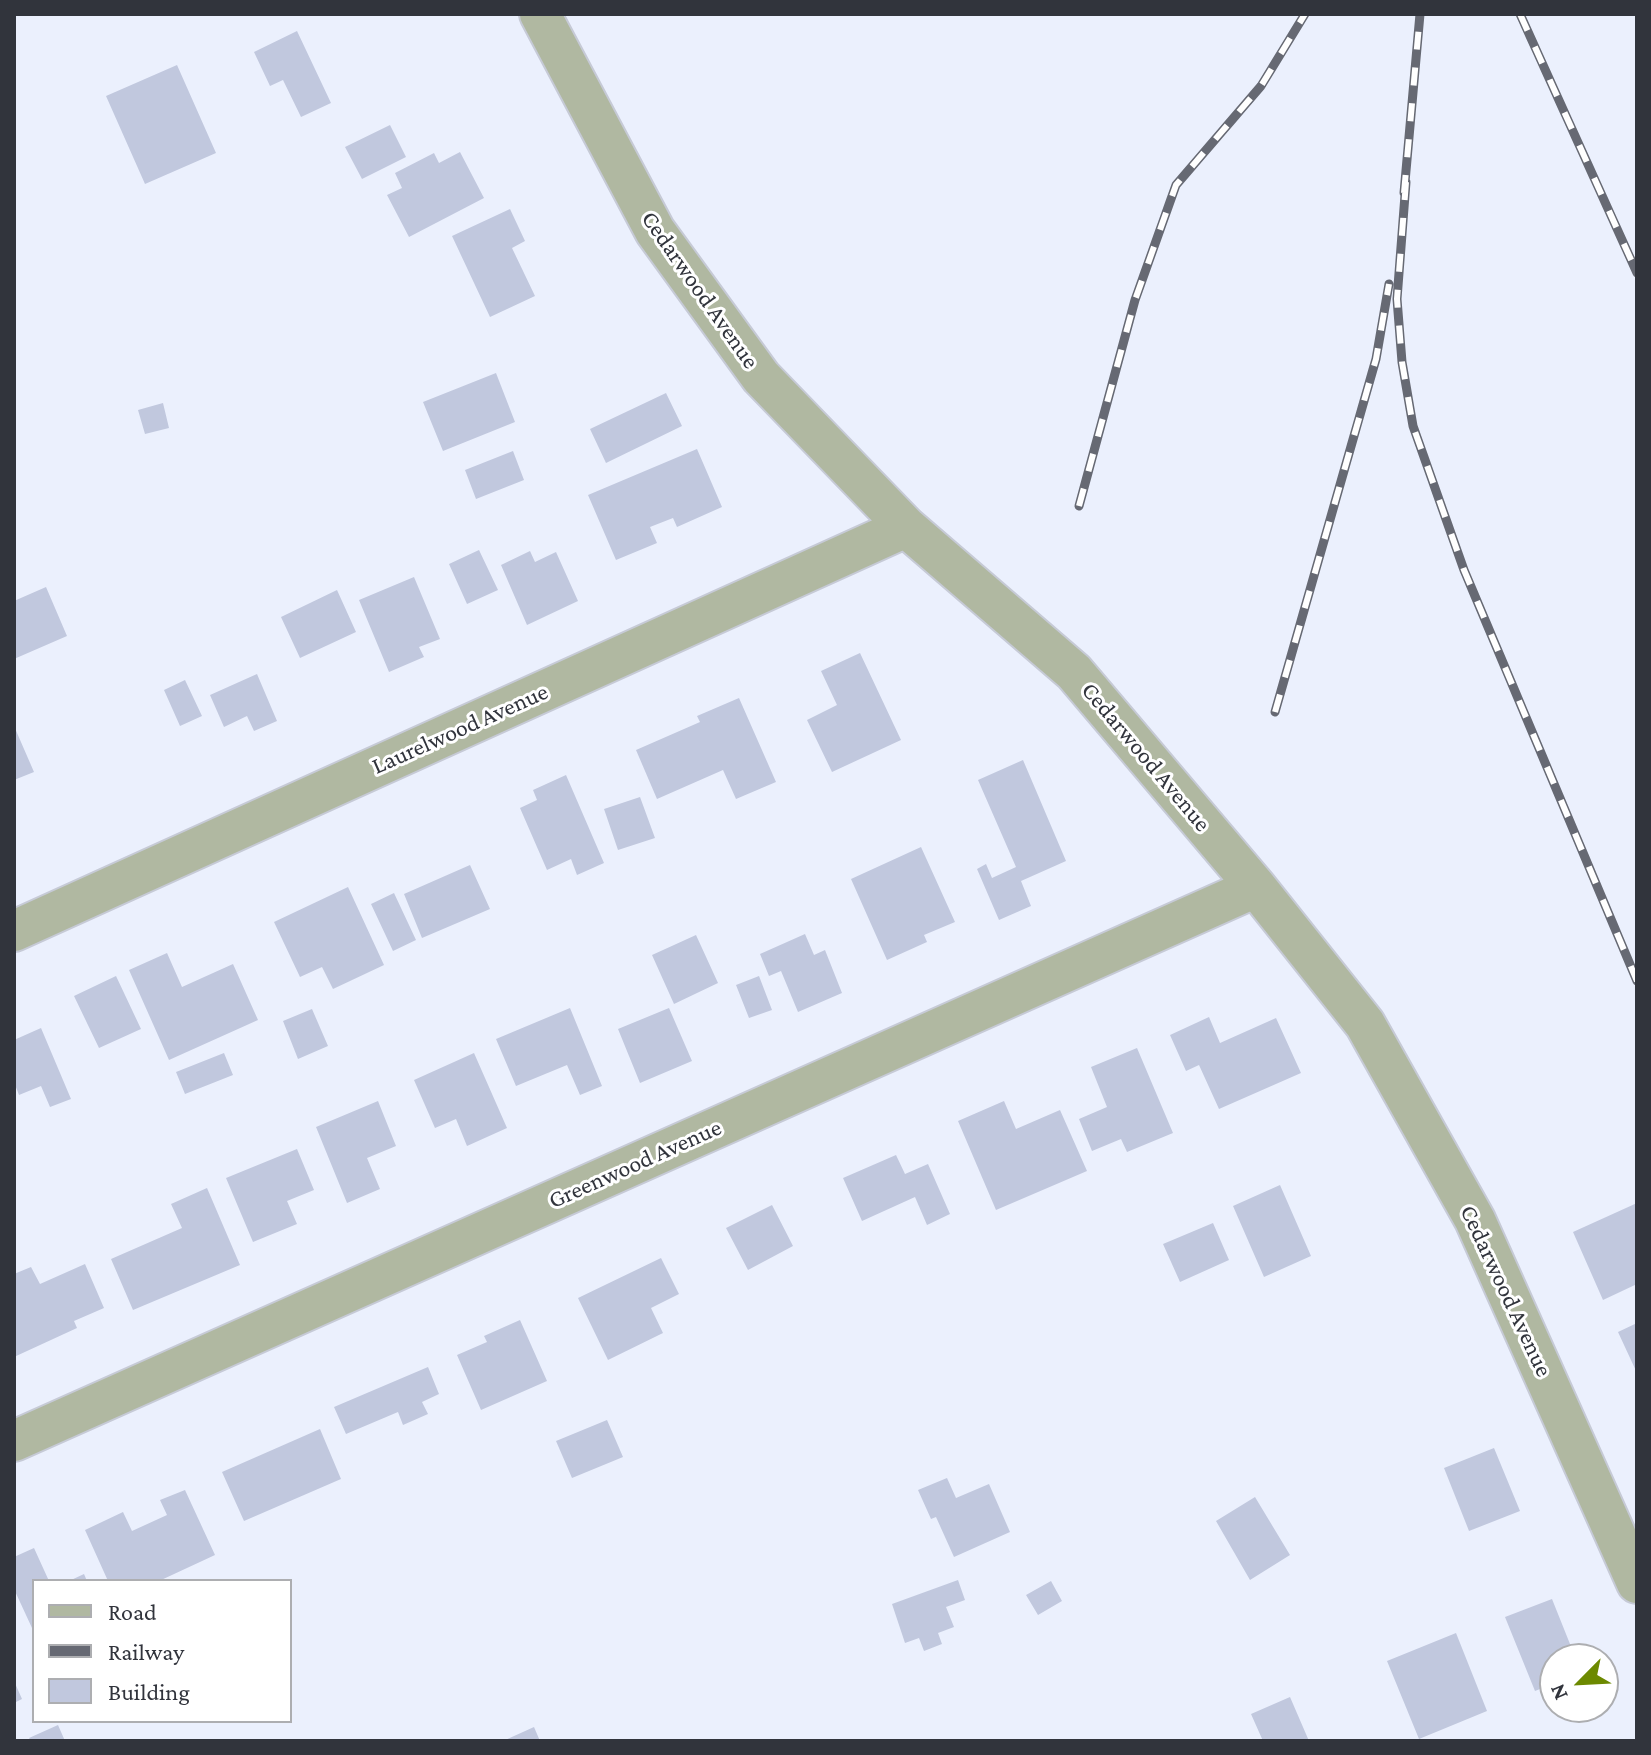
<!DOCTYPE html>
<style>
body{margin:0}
#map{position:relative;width:1651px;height:1755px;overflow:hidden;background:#ebf0fd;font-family:"Crimson Pro",serif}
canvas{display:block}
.frame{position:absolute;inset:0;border:16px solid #31343c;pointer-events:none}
.legend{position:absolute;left:32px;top:1579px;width:260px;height:144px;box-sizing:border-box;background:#fff;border:2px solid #adaeb1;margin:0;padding:10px 14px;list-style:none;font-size:24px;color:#31343c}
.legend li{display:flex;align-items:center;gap:16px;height:40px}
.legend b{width:40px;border:2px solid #adaeb1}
.north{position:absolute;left:1539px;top:1643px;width:80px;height:80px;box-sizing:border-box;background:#fff;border:2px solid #adaeb1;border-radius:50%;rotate:246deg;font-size:22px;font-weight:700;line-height:32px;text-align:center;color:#31343c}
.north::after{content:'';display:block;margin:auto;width:28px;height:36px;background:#6c8900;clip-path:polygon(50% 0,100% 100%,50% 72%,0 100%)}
</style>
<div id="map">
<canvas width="1651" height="1755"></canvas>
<div class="frame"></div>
<ul class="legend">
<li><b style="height:10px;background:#b0b8a1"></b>Road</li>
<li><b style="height:10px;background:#666973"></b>Railway</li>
<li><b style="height:22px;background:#c1c8de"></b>Building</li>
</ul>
<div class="north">N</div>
</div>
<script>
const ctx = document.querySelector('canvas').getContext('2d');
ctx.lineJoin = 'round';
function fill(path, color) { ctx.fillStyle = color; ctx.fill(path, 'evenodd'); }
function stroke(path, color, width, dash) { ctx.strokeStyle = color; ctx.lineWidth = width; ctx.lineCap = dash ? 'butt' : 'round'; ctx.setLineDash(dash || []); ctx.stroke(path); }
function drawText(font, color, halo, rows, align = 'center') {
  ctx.font = font + ' "Crimson Pro",serif'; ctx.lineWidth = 6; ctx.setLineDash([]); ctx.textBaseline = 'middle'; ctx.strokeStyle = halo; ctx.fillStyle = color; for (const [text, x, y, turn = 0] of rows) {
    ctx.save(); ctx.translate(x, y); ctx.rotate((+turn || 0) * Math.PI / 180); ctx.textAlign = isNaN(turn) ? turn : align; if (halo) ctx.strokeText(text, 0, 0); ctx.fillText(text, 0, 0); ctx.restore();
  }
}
const building = new Path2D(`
 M297,31L331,103L301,117L283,80L270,86L254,52Z
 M177,65L216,153L145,184L106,96Z
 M390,125L406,157L362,179L345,147Z
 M460,152L484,198L409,237L387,195L402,188L395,173L434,153L439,163Z
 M510,209L525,241L512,248L535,296L490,317L452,236Z
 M496,373L515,422L443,451L423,402Z
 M666,393L682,426L606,463L590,429Z
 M163,403L169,428L145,434L138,410Z
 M697,449L722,507L677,527L673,518L650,527L657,543L616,560L588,495Z
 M513,451L524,480L476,499L465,470Z
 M479,550L498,590L467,604L449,564Z
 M530,551L535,562L556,552L578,601L527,625L501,565Z
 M414,577L440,639L419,647L424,657L389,672L359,600Z
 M46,587L67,636L14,659V601Z
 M337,590L356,632L300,658L281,617Z
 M860,653L901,740L832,772L807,720L837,705L821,671Z
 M257,674L277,721L254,731L247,716L224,727L210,695Z
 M185,680L202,716L180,726L164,690Z
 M739,698L776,782L736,799L723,770L657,799L636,750L700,722L697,716Z
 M14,726L34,772L14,780Z
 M1023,760L1066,861L1021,881L1031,906L999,920L977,869L986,864L992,878L1016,867L978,780Z
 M566,775L604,863L577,875L571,859L547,870L520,808L537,800L533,790Z
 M640,797L655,838L618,850L604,809Z
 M921,847L955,922L924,935L927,942L887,960L851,879Z
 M470,865L490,909L422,938L404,894Z
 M348,887L384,965L333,989L322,967L300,977L274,922Z
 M394,893L416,940L393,951L371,904Z
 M805,934L814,955L825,950L842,993L798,1012L781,971L769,976L760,954Z
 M696,935L718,983L674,1004L652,955Z
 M167,953L182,987L233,964L258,1020L169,1060L129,970Z
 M116,976L141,1029L99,1048L74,996Z
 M759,976L772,1010L749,1018L736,985Z
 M570,1008L602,1086L580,1095L567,1065L516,1086L496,1039Z
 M669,1008L692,1061L640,1083L618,1029Z
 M312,1009L328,1046L298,1059L283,1021Z
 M1209,1017L1220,1043L1276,1018L1301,1073L1219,1109L1199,1065L1186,1071L1170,1035Z
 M41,1028L71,1099L50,1107L41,1086L19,1095L14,1082V1040Z
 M1137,1048L1173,1133L1127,1152L1121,1139L1092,1151L1079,1119L1107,1107L1091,1067Z
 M224,1053L233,1075L185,1094L176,1072Z
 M474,1053L507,1128L467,1146L456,1119L435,1128L414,1080Z
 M378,1101L396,1146L367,1158L380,1189L347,1203L316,1127Z
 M1004,1101L1016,1129L1060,1110L1087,1171L996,1210L958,1121Z
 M297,1149L314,1190L287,1201L297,1224L253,1242L226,1178Z
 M896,1155L905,1174L928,1164L950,1214L927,1225L915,1197L862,1221L843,1178Z
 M1280,1185L1311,1256L1264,1277L1233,1206Z
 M207,1188L240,1265L133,1310L111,1259L182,1228L171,1204Z
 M1637,1203V1284L1603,1300L1573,1232Z
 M772,1205L793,1246L748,1270L726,1228Z
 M1213,1223L1229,1260L1180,1282L1163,1244Z
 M661,1258L679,1294L651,1308L663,1333L608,1360L578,1298Z
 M85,1264L104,1308L74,1321L77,1328L14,1357V1274L31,1267L40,1284Z
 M520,1320L547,1381L481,1410L457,1355L487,1342L484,1336Z
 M1637,1323V1373L1618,1332Z
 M428,1367L439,1394L422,1402L428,1414L403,1425L398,1412L346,1434L334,1407Z
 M607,1420L623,1457L572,1478L556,1441Z
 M320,1429L341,1479L244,1521L222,1472Z
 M1494,1448L1520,1511L1469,1531L1444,1468Z
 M947,1478L956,1498L989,1484L1010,1532L954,1557L936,1517L931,1519L918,1490Z
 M185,1490L215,1555L159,1581H108L85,1530L123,1512L132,1531L167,1515L160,1500Z
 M1255,1497L1290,1555L1250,1580L1216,1521Z
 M34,1548L49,1581H34V1627L32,1628L14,1589V1557Z
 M84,1574L87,1581H69Z
 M958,1580L965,1600L946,1607L954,1627L938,1633L942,1644L924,1651L919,1638L905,1643L892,1604Z
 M1051,1581L1062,1601L1038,1615L1026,1595Z
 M1552,1599L1576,1659H1555V1683L1535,1691L1505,1617Z
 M1456,1633L1487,1711L1419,1739L1387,1661Z
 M14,1681L22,1699L14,1703Z
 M1290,1697L1309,1741H1263L1251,1714Z
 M58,1725L65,1741H31L29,1738Z
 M534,1727L540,1741H503Z`);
const street = new Path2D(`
 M540,14L655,231L761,377L906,527L1074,672L1256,887L1365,1024L1475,1220L1637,1583
 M14,931L906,527
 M14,1441L1256,887`);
const rail = new Path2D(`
 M1520,14L1637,273
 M1406,182L1397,299L1402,362L1413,426L1464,570L1637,981
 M1404,193L1420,14
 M1079,506L1135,300L1176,185L1261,86L1305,14
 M1275,712L1376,359L1389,284`);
const streetNames = [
 ["Cedarwood Avenue",700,290,55],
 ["Laurelwood Avenue",460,729,-24],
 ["Cedarwood Avenue",1146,757,50],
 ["Greenwood Avenue",635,1164,-24],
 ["Cedarwood Avenue",1506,1291,65]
];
fill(building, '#c1c8de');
stroke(street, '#c6cad6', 44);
stroke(street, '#b0b8a1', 40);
stroke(rail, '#666973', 9);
stroke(rail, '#fff', 6, [18]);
drawText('24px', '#31343c', '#fff', streetNames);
</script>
